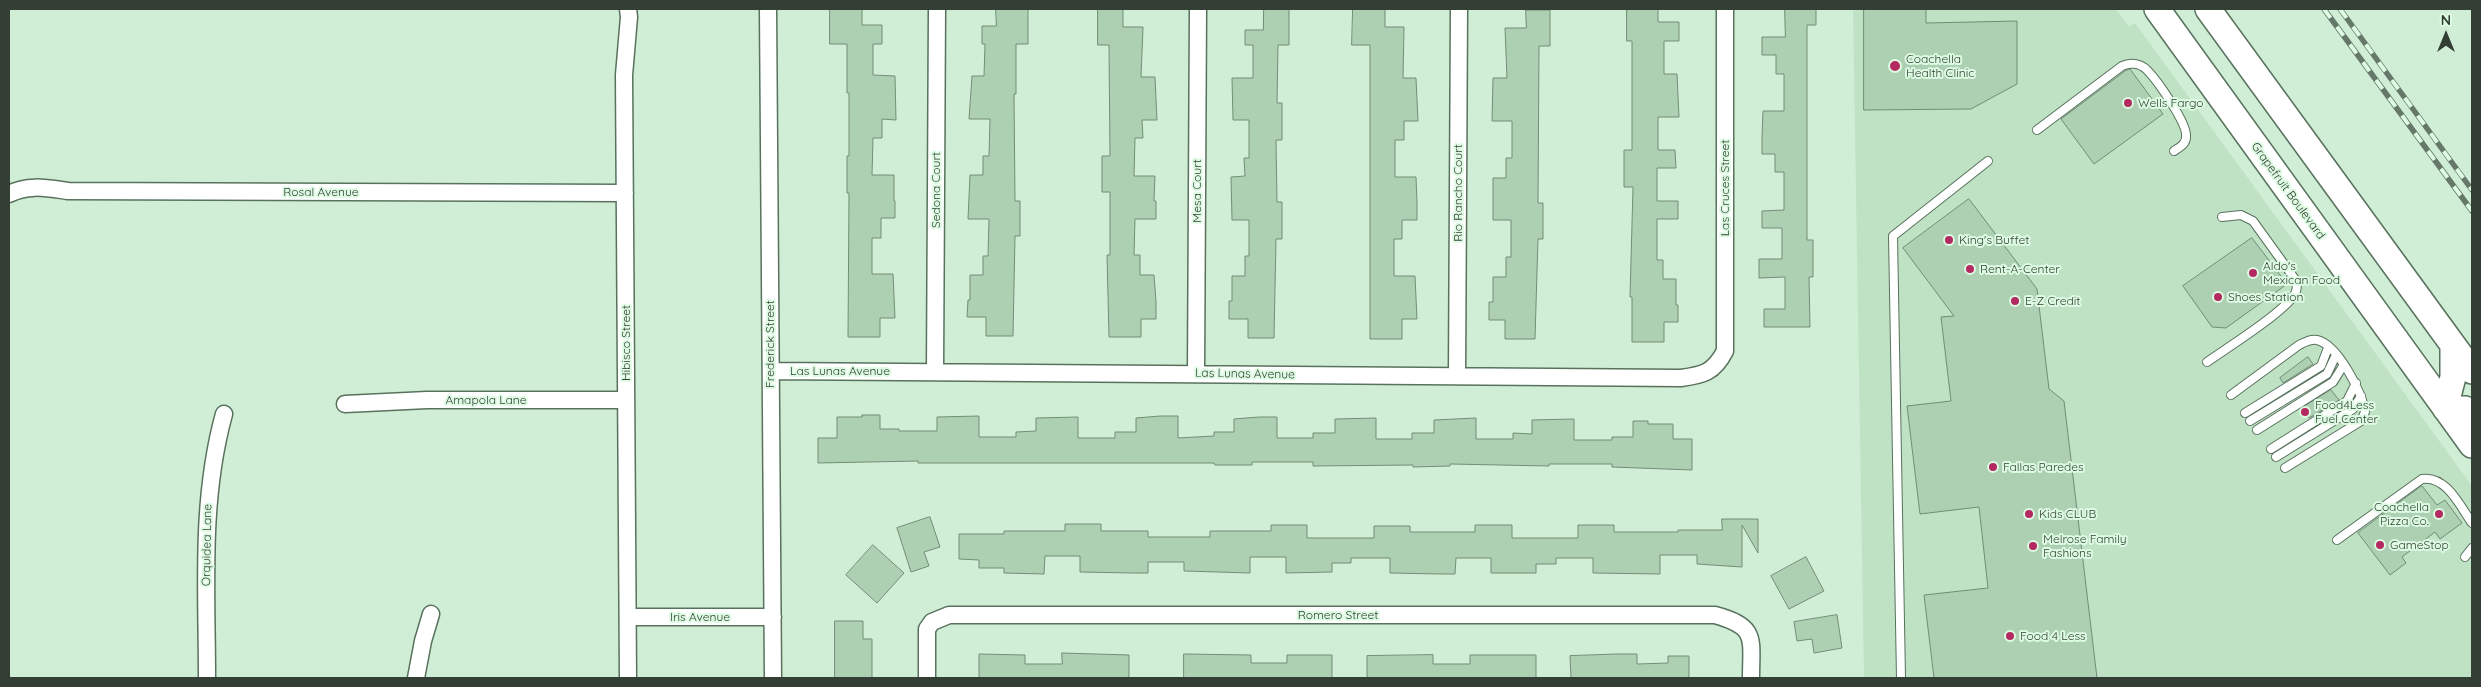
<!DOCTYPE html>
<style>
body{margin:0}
#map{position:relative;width:2481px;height:687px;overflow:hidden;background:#d0eed5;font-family:Quicksand,sans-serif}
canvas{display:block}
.frame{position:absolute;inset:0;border:10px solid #333f35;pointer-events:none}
.north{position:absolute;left:2421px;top:10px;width:50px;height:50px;-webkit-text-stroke:4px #ddfbe2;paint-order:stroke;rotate:0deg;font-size:14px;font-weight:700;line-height:20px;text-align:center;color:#333f35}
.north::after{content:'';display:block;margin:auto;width:18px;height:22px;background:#333f35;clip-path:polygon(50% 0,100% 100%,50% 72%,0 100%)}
</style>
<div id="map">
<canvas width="2481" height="687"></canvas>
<div class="frame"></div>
<div class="north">N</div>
</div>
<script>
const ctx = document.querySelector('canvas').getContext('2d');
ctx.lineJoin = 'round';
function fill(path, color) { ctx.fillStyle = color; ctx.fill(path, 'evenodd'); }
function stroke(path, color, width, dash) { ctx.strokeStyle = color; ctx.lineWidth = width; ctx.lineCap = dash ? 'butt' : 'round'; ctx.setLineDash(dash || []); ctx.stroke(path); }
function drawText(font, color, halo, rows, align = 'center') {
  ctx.font = font + ' Quicksand,sans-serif'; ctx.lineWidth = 4; ctx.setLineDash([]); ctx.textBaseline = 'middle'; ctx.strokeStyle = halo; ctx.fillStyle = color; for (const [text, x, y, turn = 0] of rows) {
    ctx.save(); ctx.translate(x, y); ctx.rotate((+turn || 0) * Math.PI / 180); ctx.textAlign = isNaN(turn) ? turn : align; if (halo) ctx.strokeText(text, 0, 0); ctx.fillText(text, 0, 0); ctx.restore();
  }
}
const built = new Path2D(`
 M1853,9H2116L2129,27L2135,23L2472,486V678H1864Z`);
const building = new Path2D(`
 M830,9H862V25H882V44H873V75L895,76L896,120L882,119V138H873L872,175H894V201H895V218H881V238H872V274H893L895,318H880V337H848L849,193H847V156H849V93H847V44H830Z
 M996,9H1028V44H1016V94H1014L1015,201H1020V236H1015L1013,336H986V317H967L968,300H970V275H983V256H988L989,219H968L970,175H983V156H989L990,119H969L972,76H984L985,44H982V26H996Z
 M1098,9H1123V27H1143L1141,77H1155L1157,120H1142L1143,138H1135L1134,176H1155L1154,201H1156V219H1135L1134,255H1140V275H1154L1156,301V319H1141V337H1109L1107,255H1110V192H1102V156H1110L1109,45H1098Z
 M1264,9H1289V45H1278L1277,103H1282V140H1276L1277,202H1282V239H1276L1274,338H1248V319H1229V301H1232V276H1245V256H1249V220H1232L1231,177L1245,176L1244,158H1249V120H1233L1232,78H1253V45H1245V30H1263Z
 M1353,9H1385V27H1404L1403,78H1416L1418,121H1404V140H1395V177H1416L1417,202V220H1402V239H1394V276H1415L1417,319H1402V339H1370V45H1352Z
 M1627,9H1658V22H1679V41H1664V74H1677L1679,117H1658V150H1675L1676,168H1657V201H1678V219H1657V260H1663V279H1676V305H1678V322H1664V342H1632V297H1630L1633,187H1624V150H1632V41H1627Z
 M1785,9H1816V25H1807V240H1813V277H1809L1810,327H1764V309H1785V277L1759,278V259H1782V228H1762V211L1784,210V172H1775V154H1762V137L1763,111H1784V74H1776V55H1762V37H1785Z
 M1864,9H1926V23L2017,21V84L1971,109L1864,110Z
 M1526,10H1550V46H1539L1538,203H1543V239H1538L1535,339H1505V320H1489V302H1493V277H1506V257H1511V220H1493V178H1506V158H1512V121H1492L1493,78H1507L1505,28H1526Z
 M2130,69L2163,114L2094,164L2061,119L2125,71Z
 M1969,199L2037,289L2049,389L2064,401L2097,678H1934L1924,595L1988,588L1979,507L1920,514L1907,406L1951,401L1941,317L1954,316L1903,248Z
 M2252,238L2287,284L2226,328L2212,327L2183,286Z
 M2308,357L2313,364L2283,383L2280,378Z
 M2331,390L2339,400L2309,418L2302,408Z
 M862,415H880V429H899V431H937V417L979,416V437H1016V432L1036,431V418L1078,417V438H1115V432H1136V418L1160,416H1178V438L1214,436V432H1234V419L1259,417H1277V438H1313V433H1335V419L1376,418V439H1412V433H1434V420L1476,418V439H1513V433L1532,434V420L1574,419V440H1612V437H1633V421H1648V424H1673V439H1692V470L1612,467V464H1549V466L1450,464V466L1413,467V465L1313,466V462H1252V465H1215L1214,463H918V461L818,463V438H837V417H862Z
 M2422,486L2437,505L2445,500L2462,523L2440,539L2435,532L2402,557L2406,563L2390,575L2358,533Z
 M930,517L940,547L924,552L929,566L911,572L897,528Z
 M1722,519H1758V553L1742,525V567L1697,564V555H1660V574L1593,573V558H1556V564H1536V573H1491V558H1456L1455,574H1440L1390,573V558H1351V563H1332V572L1286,573V557H1250V573L1184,571V562H1148V573H1132L1080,572V556H1045L1044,574L1004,573V568H979V560L959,559V534H1004V531H1065V524H1101V531H1148V537H1210V531H1271V525H1307V538H1374V526H1410V532H1475V525H1512V538H1578V525H1614V532H1678V530H1722Z
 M873,545L904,573L877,603L846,575Z
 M1806,557L1824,591L1789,609L1771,576Z
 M1837,615L1842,648L1814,653L1812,639L1797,641L1794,622Z
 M835,621H863V639H872V678H835Z
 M1062,653L1129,655V678H979V654L1025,655V664H1062Z
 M1184,654L1251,655V663H1287V655H1332V678H1184Z
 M1617,654H1637V664L1668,663V656H1689V678H1571L1570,656Z
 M1433,655V664H1470V655H1536V678H1367V656Z`);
const lane = new Path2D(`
 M2037,130L2122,66C2130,62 2140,63 2147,70C2157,80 2188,124 2186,137C2186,144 2180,147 2174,151
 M2207,362C2227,348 2283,313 2295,294C2297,290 2297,287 2297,282L2253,221L2241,215L2222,217
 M2231,395L2299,345C2305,342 2310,339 2317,340C2337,344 2363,393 2365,412L2361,421L2285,468
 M2245,413L2321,366L2328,348
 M2250,421L2327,374L2336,355
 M2257,430L2333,382L2343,366
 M2271,449L2347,401L2356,383
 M2276,457L2353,409L2361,396
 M2337,540L2422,479C2446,475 2460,506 2472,523
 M2465,557L2472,548
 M1901,678L1893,236L1988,161`);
const street = new Path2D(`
 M628,9L629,17L624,75L628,678
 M768,9L773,678
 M9,194C28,184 47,188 68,191L625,193
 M771,371L1681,378C1704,375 1714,372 1725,351V9
 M935,371L937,9
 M1196,374L1198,9
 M1457,376L1459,9
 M345,404L427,400H626
 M628,617H773
 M207,678C207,589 200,501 224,414
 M416,678L423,641L431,614
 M927,678V629L932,622L949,615H1715C1758,627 1751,638 1751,678`);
const primary = new Path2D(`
 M2157,9L2472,445
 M2208,9L2472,371
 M2445,408L2453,377V345
 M2445,408L2465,409L2472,412`);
const rail = new Path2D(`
 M2324,9L2472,211
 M2340,9L2472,190`);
const markers = [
 [1895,66,6,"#b52961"],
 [2128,103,5,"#b52961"],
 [1949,240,5,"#b52961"],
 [1970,269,5,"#b52961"],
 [2253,273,5,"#b52961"],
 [2218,297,5,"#b52961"],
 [2015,301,5,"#b52961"],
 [2305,412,5,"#b52961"],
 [1993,467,5,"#b52961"],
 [2029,514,5,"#b52961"],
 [2439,514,5,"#b52961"],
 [2380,545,5,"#b52961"],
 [2033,546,5,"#b52961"],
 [2010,636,5,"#b52961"]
];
const poiNames = [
 ["Coachella",1906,59],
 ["Health Clinic",1906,73],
 ["Wells Fargo",2138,103],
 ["King's Buffet",1959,240],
 ["Aldo's",2263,266],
 ["Mexican Food",2263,280],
 ["Rent-A-Center",1980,269],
 ["Shoes Station",2228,297],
 ["E-Z Credit",2025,301],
 ["Food4Less",2315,405],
 ["Fuel Center",2315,419],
 ["Fallas Paredes",2003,467],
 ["Coachella",2429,507,"right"],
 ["Pizza Co.",2429,521,"right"],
 ["Kids CLUB",2039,514],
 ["Melrose Family",2043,539],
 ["Fashions",2043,553],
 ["GameStop",2390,545],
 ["Food 4 Less",2020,636]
];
const streetNames = [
 ["Las Cruces Street",1725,188,-90],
 ["Sedona Court",936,190,-90],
 ["Mesa Court",1197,191,-90],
 ["Grapefruit Boulevard",2288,191,54],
 ["Rosal Avenue",321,192],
 ["Rio Rancho Court",1458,193,-90],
 ["Hibisco Street",626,343,-90],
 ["Frederick Street",770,344,-90],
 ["Las Lunas Avenue",840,371],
 ["Las Lunas Avenue",1245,374,1],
 ["Amapola Lane",486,400],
 ["Orquidea Lane",207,545,-89],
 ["Romero Street",1338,615],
 ["Iris Avenue",700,617]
];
fill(built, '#bfe1c4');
fill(building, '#adcfb2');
stroke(building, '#728d77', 1);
stroke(lane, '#58725d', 10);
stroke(street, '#58725d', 19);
stroke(primary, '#58725d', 28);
stroke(lane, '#fff', 8);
stroke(street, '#fff', 16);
stroke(primary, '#fff', 25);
stroke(rail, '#667869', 5.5);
stroke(rail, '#ddfbe2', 4, [11]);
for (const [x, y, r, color] of markers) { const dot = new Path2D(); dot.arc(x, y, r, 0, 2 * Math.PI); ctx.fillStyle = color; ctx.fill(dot); stroke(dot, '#ddfbe2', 2); }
drawText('12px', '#333f35', '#ddfbe2', poiNames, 'left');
drawText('12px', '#333f35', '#ddfbe2', streetNames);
</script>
